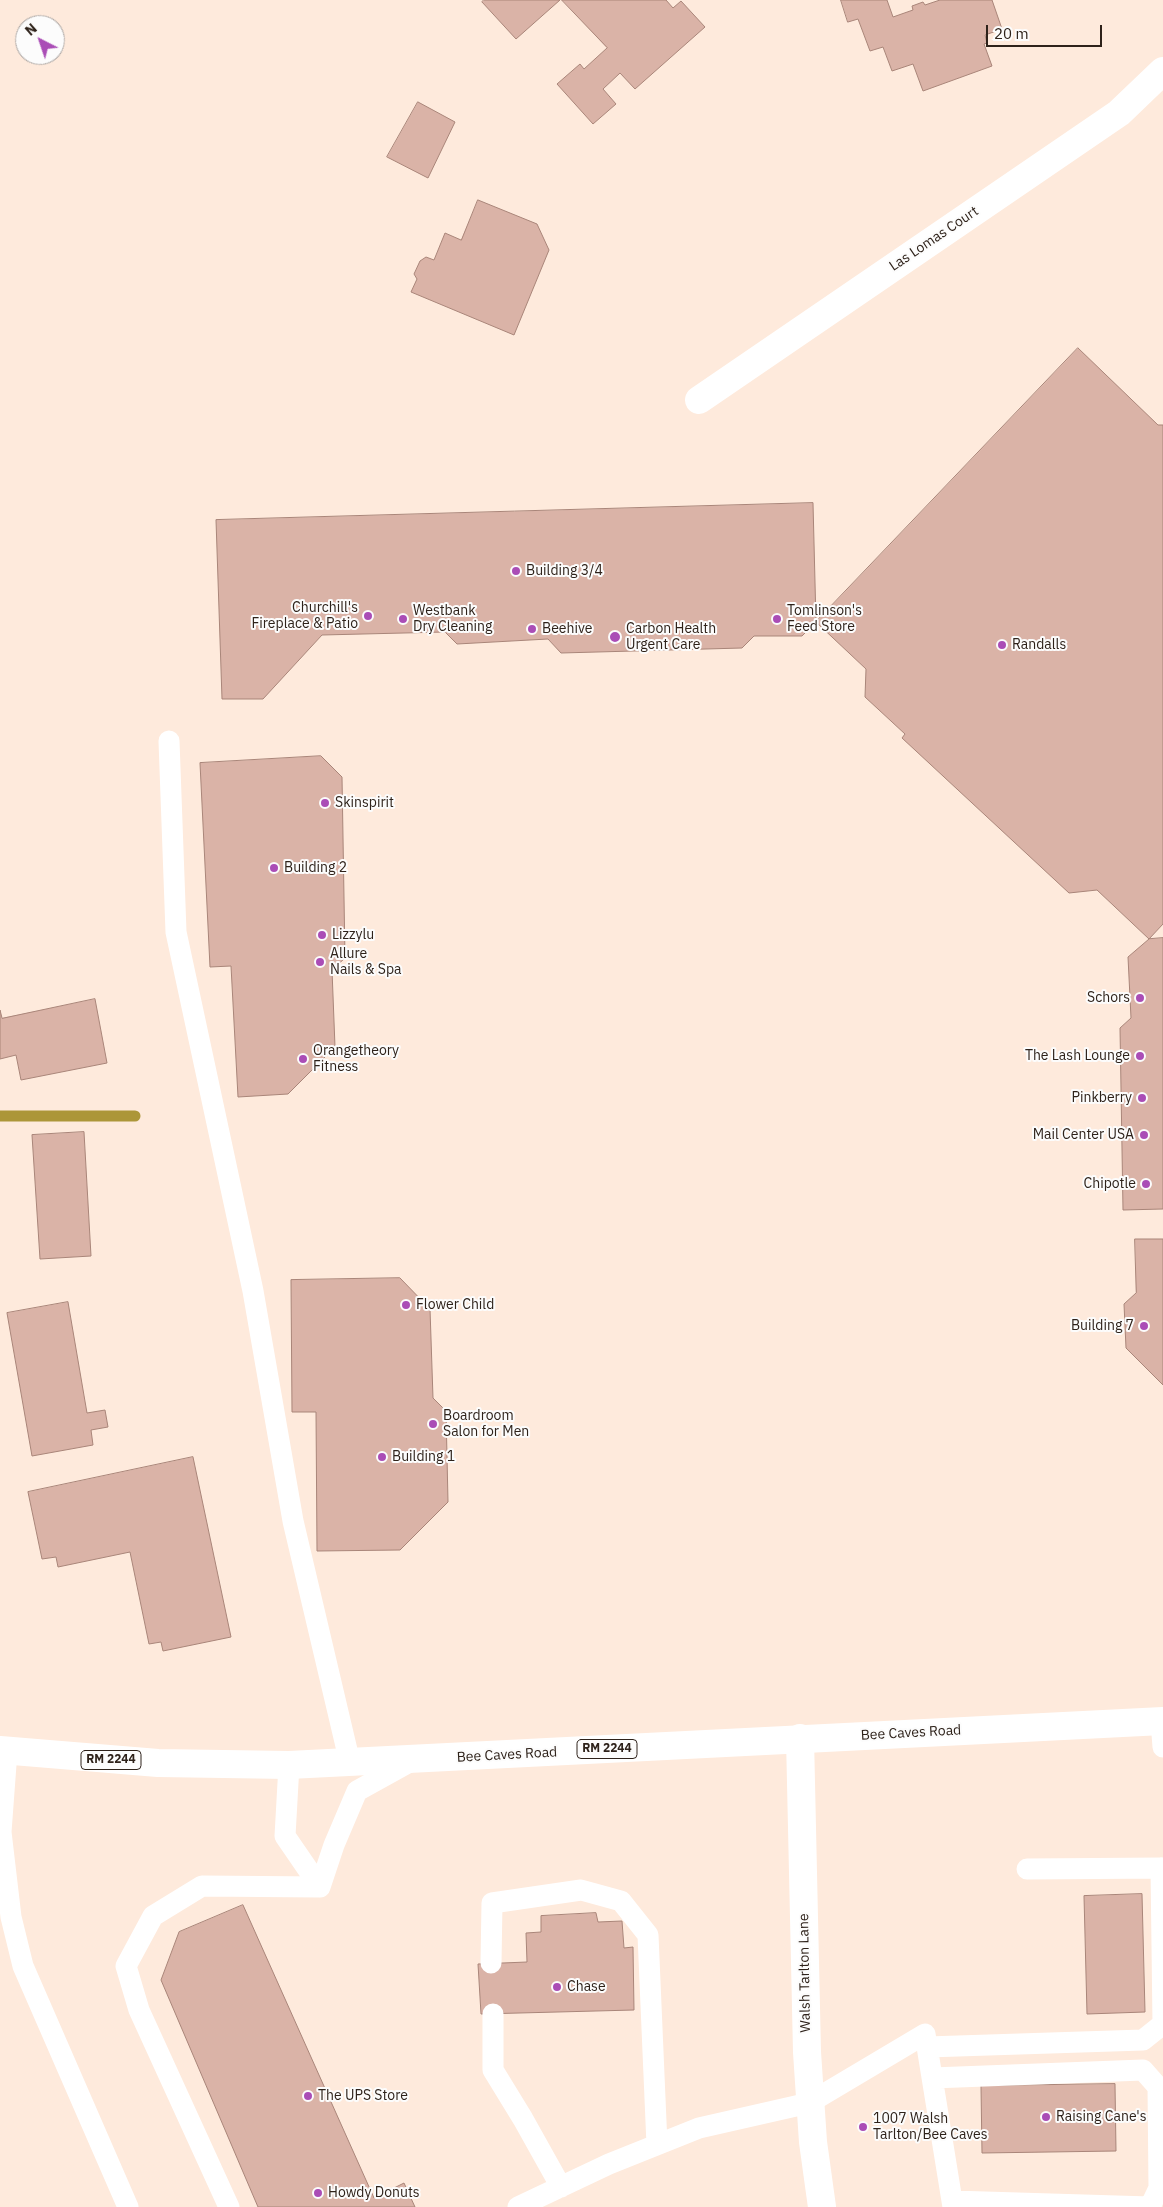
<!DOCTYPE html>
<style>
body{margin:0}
#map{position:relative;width:1163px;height:2207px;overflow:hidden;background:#feeadc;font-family:"IBM Plex Sans",sans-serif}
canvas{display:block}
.north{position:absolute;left:15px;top:15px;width:50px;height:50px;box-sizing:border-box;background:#fcfcfc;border:1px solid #aaa5a2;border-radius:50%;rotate:319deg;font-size:14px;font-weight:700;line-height:20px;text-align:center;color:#2e221a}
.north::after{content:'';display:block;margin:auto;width:18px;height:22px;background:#aa4db6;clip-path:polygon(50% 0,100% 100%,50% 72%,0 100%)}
.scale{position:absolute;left:986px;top:25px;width:116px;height:22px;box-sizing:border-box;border:2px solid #2e221a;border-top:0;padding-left:6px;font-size:15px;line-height:18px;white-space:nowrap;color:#2e221a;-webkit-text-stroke:4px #fcfcfc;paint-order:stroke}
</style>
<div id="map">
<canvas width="1163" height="2207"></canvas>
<div class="north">N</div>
<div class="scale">20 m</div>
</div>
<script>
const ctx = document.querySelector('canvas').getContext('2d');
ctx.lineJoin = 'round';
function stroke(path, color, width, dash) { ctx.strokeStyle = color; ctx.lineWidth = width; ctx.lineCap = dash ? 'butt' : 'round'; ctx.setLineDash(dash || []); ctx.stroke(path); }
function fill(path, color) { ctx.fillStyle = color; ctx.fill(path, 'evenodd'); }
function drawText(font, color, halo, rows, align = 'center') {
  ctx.font = font + ' "IBM Plex Sans",sans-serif'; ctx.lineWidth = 4; ctx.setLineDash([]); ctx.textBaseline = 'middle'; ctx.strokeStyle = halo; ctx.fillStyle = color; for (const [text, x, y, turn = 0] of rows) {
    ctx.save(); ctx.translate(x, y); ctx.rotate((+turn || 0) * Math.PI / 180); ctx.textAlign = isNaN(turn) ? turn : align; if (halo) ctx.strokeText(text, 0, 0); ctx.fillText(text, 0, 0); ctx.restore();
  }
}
const stream = new Path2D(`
 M0,1116H135`);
const building = new Path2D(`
 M484,0H560L516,39L482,2Z
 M562,0H666L673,8L681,1L705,27L635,89L620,73L603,89L616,104L593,124L557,84L580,64L584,69L607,48Z
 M841,0H887L893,17L913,10L912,6L923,2L925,5L940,0H992L1002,29L985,35L987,43L984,44L992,66L923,91L913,64L892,71L883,47L870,51L858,19L848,22Z
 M418,102L455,122L428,178L387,157Z
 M478,200L537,224L549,250L514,335L411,292L417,279L414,274L420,261L426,257L434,260L445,233L461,240Z
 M1078,348L1158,425H1163V924L1149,939L1097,890L1069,893L902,738L905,734L865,697L866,669L816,622Z
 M813,503L816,622L802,636H754L742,648L561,653L548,639L457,644L445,632L322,635L263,699H222L216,520Z
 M321,756L342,777L345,958L332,970L335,1047L288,1094L238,1097L231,966L210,967L200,763Z
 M1163,938V1209L1123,1210L1120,1028L1131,1018L1128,957L1149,939Z
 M95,999L107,1063L21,1080L16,1055L0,1059V1010L2,1018Z
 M84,1132L91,1256L40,1259L32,1135Z
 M1135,1239H1163V1385L1126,1348L1124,1304L1136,1293Z
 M400,1278L430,1309L433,1398L446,1411L448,1502L400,1550L317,1551L316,1412H292L291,1280Z
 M68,1302L87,1413L105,1410L108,1427L91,1430L93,1445L32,1456L7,1313Z
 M193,1457L231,1637L163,1651L161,1642L149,1644L130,1552L58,1567L56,1557L42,1559L28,1492Z
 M1142,1894L1145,2012L1087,2014L1084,1896Z
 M243,1905L374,2198L404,2183L415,2207H258L161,1980L179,1932Z
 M596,1913L598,1922L622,1921L624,1948L633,1947L634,2010L481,2014L478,1964L527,1962L526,1933L541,1932V1916Z
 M1115,2084L1116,2151L982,2153L981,2086Z`);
const service = new Path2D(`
 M169,741L176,932L253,1291L293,1521L350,1763
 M1161,1721L1163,1747
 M7,1751L1,1832L11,1917L23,1966L128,2207
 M289,1765L285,1836L320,1887
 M1027,1869L1163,1868
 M320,1887L334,1845L357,1791L413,1760
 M491,1963L492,1903L581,1890L621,1901L648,1935L657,2145
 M493,2014V2070L523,2119L561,2187
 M927,2047L1143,2040L1163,2024L1161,1868
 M932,2078L1143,2070L1158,2087L1159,2188L1150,2207L952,2201
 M229,2207L139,2010L126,1966L153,1916L202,1886L320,1887
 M518,2207L609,2164L699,2128L809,2103L925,2034L953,2207`);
const minor = new Path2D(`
 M699,400L1119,113L1163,71`);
const tertiary = new Path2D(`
 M800,1738L807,2052L813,2142L822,2207`);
const primary = new Path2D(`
 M0,1750L158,1763L289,1765L1163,1721`);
const markers = [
 [516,571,5,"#aa4db6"],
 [368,616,5,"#aa4db6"],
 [403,619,5,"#aa4db6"],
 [777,619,5,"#aa4db6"],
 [532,629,5,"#aa4db6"],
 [615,637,6,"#aa4db6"],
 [1002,645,5,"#aa4db6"],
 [325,803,5,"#aa4db6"],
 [274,868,5,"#aa4db6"],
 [322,935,5,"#aa4db6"],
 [320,962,5,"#aa4db6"],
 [1140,998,5,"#aa4db6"],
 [1140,1056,5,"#aa4db6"],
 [303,1059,5,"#aa4db6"],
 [1142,1098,5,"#aa4db6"],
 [1144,1135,5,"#aa4db6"],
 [1146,1184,5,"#aa4db6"],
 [406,1305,5,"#aa4db6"],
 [1144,1326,5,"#aa4db6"],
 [433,1424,5,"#aa4db6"],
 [382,1457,5,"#aa4db6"],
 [557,1987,5,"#aa4db6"],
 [308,2096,5,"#aa4db6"],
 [1046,2117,5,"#aa4db6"],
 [863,2127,5,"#aa4db6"],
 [318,2193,5,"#aa4db6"]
];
const shields = [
 [607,1749,60],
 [111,1760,60]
];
const shieldNames = [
 ["RM 2244",607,1749],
 ["RM 2244",111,1760]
];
const streetNames = [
 ["Las Lomas Court",934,239,-34],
 ["Bee Caves Road",911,1733,-3],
 ["Bee Caves Road",507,1755,-3],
 ["Walsh Tarlton Lane",805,1973,-91]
];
const poiNames = [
 ["Building 3/4",526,571],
 ["Churchill's",358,608,"right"],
 ["Fireplace & Patio",358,624,"right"],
 ["Westbank",413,611],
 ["Dry Cleaning",413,627],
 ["Tomlinson's",787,611],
 ["Feed Store",787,627],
 ["Beehive",542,629],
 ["Carbon Health",626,629],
 ["Urgent Care",626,645],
 ["Randalls",1012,645],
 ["Skinspirit",335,803],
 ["Building 2",284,868],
 ["Lizzylu",332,935],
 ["Allure",330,954],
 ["Nails & Spa",330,970],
 ["Schors",1130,998,"right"],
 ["Orangetheory",313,1051],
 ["Fitness",313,1067],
 ["The Lash Lounge",1130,1056,"right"],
 ["Pinkberry",1132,1098,"right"],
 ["Mail Center USA",1134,1135,"right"],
 ["Chipotle",1136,1184,"right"],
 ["Flower Child",416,1305],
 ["Building 7",1134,1326,"right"],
 ["Boardroom",443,1416],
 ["Salon for Men",443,1432],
 ["Building 1",392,1457],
 ["Chase",567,1987],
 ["The UPS Store",318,2096],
 ["Raising Cane's",1056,2117],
 ["1007 Walsh",873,2119],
 ["Tarlton/Bee Caves",873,2135],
 ["Howdy Donuts",328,2193]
];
stroke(stream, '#ac9638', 11);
fill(building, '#dab3a7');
stroke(building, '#a98579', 1);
stroke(service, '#fff', 21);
stroke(minor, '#fff', 28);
stroke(tertiary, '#fff', 28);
stroke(primary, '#fff', 28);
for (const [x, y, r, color] of markers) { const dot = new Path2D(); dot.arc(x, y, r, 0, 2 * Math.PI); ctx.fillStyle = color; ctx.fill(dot); stroke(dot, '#fcfcfc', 2); }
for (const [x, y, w] of shields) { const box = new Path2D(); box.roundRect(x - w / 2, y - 9.5, w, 19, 4); ctx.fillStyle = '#fcfcfc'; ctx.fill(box); stroke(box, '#2e221a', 1); }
drawText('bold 12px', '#2e221a', null, shieldNames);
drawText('14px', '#2e221a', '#fcfcfc', streetNames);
drawText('14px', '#2e221a', '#fcfcfc', poiNames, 'left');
</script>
